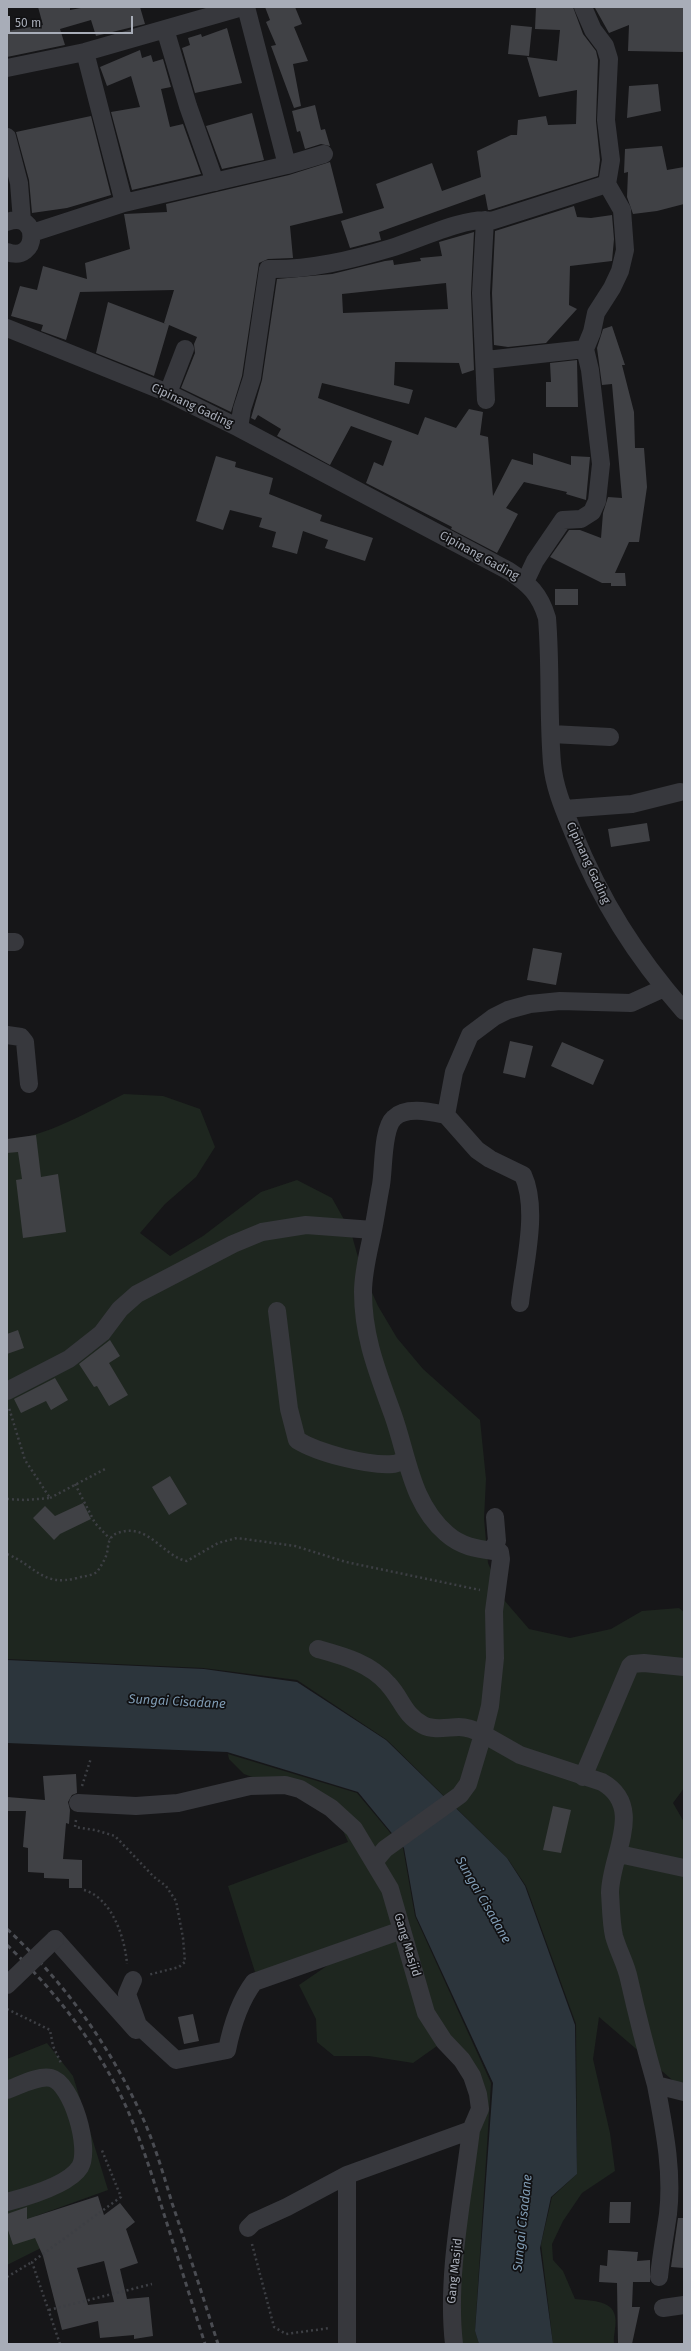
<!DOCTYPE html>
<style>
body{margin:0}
#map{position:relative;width:691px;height:2351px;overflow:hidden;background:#161618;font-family:"Fira Sans",sans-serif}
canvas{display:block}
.frame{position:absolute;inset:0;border:8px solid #a8adb8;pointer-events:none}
.scale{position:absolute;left:8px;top:16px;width:125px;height:18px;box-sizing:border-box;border:2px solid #a8adb8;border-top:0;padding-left:5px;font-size:12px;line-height:14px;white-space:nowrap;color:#a8adb8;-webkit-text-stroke:3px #111113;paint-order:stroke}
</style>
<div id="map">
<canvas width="691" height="2351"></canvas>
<div class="frame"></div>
<div class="scale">50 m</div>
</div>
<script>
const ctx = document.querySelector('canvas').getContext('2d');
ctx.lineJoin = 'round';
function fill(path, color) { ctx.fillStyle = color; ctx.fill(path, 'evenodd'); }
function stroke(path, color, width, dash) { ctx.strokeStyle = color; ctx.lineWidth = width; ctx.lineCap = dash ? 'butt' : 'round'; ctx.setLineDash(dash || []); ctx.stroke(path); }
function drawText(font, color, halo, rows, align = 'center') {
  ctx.font = font + ' "Fira Sans",sans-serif'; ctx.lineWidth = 3.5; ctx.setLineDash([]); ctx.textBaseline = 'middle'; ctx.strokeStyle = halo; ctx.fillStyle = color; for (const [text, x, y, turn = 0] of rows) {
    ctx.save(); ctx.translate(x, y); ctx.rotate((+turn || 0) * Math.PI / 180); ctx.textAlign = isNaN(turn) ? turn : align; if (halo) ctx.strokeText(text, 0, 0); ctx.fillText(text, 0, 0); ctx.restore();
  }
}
const green = new Path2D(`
 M124,1094L163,1096L200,1109L215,1147L196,1177L165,1204L140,1233L170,1256L203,1236L261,1192L297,1180L332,1198L351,1232L361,1268L378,1306L397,1338L423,1369L480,1420L486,1479L484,1519L488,1563L504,1600L529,1629L570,1638L611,1629L642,1611L679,1608L684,1612V1788L673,1803L684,1822V2082L677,2084L599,2017L593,2059L610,2133L615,2171L582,2193L563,2221L552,2244L553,2260L563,2271L575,2299C588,2301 612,2299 615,2316C617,2325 613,2335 614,2344H553L541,2244L552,2197L577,2174L576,2024L526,1886L508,1859L387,1740L297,1680L203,1668L7,1659V1139C41,1140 93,1109 124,1094Z
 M228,1754L357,1793L403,1848L415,1916L491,2083L475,2331L479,2344H454L451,2316L480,2109L444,2041L413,2063L369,2056H334L317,2042L316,2019L299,1985L334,1961L255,1972L228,1886L348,1842L332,1806L244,1774L229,1759Z
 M47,2043L73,2076L108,2190L36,2216L45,2246L7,2265V2059Z`);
const water = new Path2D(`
 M7,1660L204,1669L297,1682L386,1740L507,1858L525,1886L575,2025L577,2174L551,2197L540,2248L553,2344H479L475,2331L493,2083L416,1916L404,1848L358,1792L227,1752L7,1743Z`);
const building = new Path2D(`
 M38,7H70V10L86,7H140L145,24L96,36L91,20L60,29L65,45L7,57V31L43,25Z
 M265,7H295L302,24L294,27L308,61L293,64L301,106L294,108L271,46L276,45L266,22L270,20Z
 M536,7H573L583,34L596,51L598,60L596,121L600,160L598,176L490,210H488L485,194L379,232L381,240L350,248L341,221L384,208L376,184L432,163L442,191L481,177L477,151L511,135H517L518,120L546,116L548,125L576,124L577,90L539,97L527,57L557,61L560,30L535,29Z
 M597,7H684V52L628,51L629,25L609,33L595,8Z
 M511,25L532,27L529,56L508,54Z
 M227,28L242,83L195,93L182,48L190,45L188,38L201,34L202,37Z
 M140,50L142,58L151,55L153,62L163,59L171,87L161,89L170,127L183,124L201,174L132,190L111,112L140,107L131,76L107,86L100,67Z
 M658,84L661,111L627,118L629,86Z
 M315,105L321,130L325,129L330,146L321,144L305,149L300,131L297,132L292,111Z
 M252,113L264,160L222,169L206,126Z
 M91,116L111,195L67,208L32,213L29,180L16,132Z
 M662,146L667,170L684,167V204L657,211L633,214L627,197L628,172L624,173L625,149Z
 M330,162L343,213L290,226L293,258L268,259L259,263L242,376L231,412L181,388L195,353L194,344L197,337L169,325L154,376L96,353L108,302L166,324L164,323L174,290L80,292L66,340L41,331L43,325L11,316L20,286L37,290L43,266L87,279L85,263L130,249L124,214L167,212L166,204L289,175Z
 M574,206L577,217L591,218L612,215L614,239L612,261L570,266L569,305L577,309L546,343L508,347L494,345L492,293L495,231Z
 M474,232L471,293L474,370L462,374L459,363L395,362L394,385L413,390L409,404L322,383L318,398L418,435L425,417L456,428L469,409L483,412L480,435L488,437L493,496L512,459L533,465V453L571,465V456L590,457L586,500L566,494L567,492L524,482L506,508L518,514L497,553L451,529L452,527L366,483L374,462L383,466L392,441L351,426L330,465L277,436L281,429L258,415L255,420L251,418L262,380L277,279L332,274L385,261L393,260L394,265L421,261L420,258L442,256L439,242ZM446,283L448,309L343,313L342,294Z
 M612,326L625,365H622L634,412L635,448H644L647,487L639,542H629L615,573H625L626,586H611V583H602L550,557L569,530H580L601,538L603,513L608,497L622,498L612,384L602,385L597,348L603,329Z
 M577,360L578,407H546V382H551L550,363Z
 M216,456L236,462L235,467L273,478L269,494L322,515L320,521L373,538L365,561L325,548L328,540L303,531L297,554L272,547L276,532L259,527L262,518L230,510L223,530L196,521Z
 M555,589H578V605H555Z
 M647,823L650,841L611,847L608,829Z
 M533,948L562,953L556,985L527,980Z
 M510,1041L533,1046L525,1078L503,1073Z
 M562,1042L604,1060L593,1085L551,1066Z
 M36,1135L41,1177L58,1174L66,1232L23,1238L16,1180L22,1179L18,1152L7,1153V1139Z
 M18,1330L24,1348L7,1354V1334Z
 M110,1340L120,1356L109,1363L128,1395L109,1406L97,1386L94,1387L79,1364Z
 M55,1378L68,1400L51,1410L46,1401L21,1413L14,1399Z
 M170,1476L187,1504L169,1515L152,1487Z
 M83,1503L91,1519L60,1534L54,1540L33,1518L45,1506L55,1516Z
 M76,1774L77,1793L72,1795L68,1802L70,1810L69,1824L66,1823L63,1859L82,1860V1888H69V1879L44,1878V1873L28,1872V1848L23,1847L26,1811H7V1797L45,1800L43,1776Z
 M553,1806L571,1810L561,1853L543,1850Z
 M193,2014L199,2041L184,2044L178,2017Z
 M98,2196L104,2215L120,2203L135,2222L126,2229L138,2263L120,2269L127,2299L149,2297L153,2336L134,2339V2335L100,2338L98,2321L62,2330L43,2256L35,2238L13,2245L7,2227V2214L27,2207V2219ZM104,2261L114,2302L88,2305L77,2268Z
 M610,2202H631L630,2223H609Z
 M678,2218H684V2268L671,2267Z
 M608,2250L638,2252L637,2261L650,2260V2282H633L632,2307H640L632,2344L618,2343L617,2283L599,2282L600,2265L607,2266Z`);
const path = new Path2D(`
 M75,1484L95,1523L110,1539
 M50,1498L107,1468
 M7,1499L25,1500L50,1498L25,1460L9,1408
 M7,1554C36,1566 42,1587 77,1578C84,1576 91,1576 97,1572C101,1566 105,1560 107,1553C108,1548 108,1542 111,1538C113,1534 117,1533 121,1532C149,1524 164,1557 187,1561L218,1543L237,1538L295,1546L346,1562L480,1590
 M82,1786L91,1758
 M76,1820L75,1827L95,1830L115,1836L154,1877L166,1886L176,1901L183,1938L185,1962L179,1967L148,1975
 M84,1890C112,1898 125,1938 127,1964
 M7,2009L50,2030L53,2046L61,2063
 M252,2244L274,2327L286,2334L330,2328
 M7,2277L32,2262
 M49,2310L152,2284
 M60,2344L32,2262L121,2197L101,2148`);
const minor = new Path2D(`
 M246,7L287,165
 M165,29L188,106L215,182
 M85,52L124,203
 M7,68L85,52L242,7
 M7,137L19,183L22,221
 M485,220L481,293L486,400
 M7,222C40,209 39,264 7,252
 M32,233L124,203L287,165L324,154
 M7,328L168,393L239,428L509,571C529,584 540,594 547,618C551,666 548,715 552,763C554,787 564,810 573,832C601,901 635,955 684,1011
 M486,360L585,349
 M168,393L185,349
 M239,428L242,409L252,378L268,269C310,270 351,260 391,248C415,241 469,215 491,221L607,184
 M525,582L535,561L563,520L581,519L592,512L597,501L601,464L590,370L585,349L592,332L596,313L612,288L620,271L625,250L622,210L607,184L611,160L606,120L609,59L605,46L593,30L583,7
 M551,734L610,737
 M564,809L632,804L680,792
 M7,942H15
 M7,1035L21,1037L25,1042L29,1084
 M446,1115L477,1150L490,1159L523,1175C539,1210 524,1265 520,1303
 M277,1311L289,1409L297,1440C318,1453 368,1466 393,1464C397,1464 401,1461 404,1460
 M7,1391L69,1359L102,1333L120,1309L137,1294L233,1244L262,1232L306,1225L373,1230
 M495,1517L497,1541L492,1550L500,1552
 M500,1552C480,1549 463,1548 447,1534C411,1503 408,1457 393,1415C378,1373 363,1338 363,1292C363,1271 369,1250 373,1230C376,1215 378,1200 381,1185C384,1168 382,1129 394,1118C406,1106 431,1112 446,1115L454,1072L470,1035L494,1017L508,1010L530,1004L560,1001L631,1003L664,988
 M500,1552L501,1559L494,1611L495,1658L490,1706L483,1734L520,1755L602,1782C646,1807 610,1856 610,1893C611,1906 611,1923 614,1936C618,1951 626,1964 629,1979C637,2015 646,2050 656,2085L684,2092
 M318,1649C343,1656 370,1663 388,1684C402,1699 404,1715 423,1725C434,1731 448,1727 459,1727C468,1727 475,1730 483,1734L468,1784L460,1795L385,1849L374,1862
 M583,1777L630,1666L632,1664L644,1663L684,1667
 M78,1803L136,1806L178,1803L250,1786L285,1785L300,1789L331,1808L354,1829L390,1889L426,2013L444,2041L462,2060L472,2076L478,2094L480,2109L471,2130C463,2198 446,2276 454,2344
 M619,1854L684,1868
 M55,1939L136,2030
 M133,1980L127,1994L138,2025L176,2060L227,2050C232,2025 239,2002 254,1982L402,1930
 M656,2085C664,2128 673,2170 668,2214C665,2235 661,2256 659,2277
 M7,2090C19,2086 38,2075 51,2078C72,2083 91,2149 80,2167C69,2185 26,2197 7,2202
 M248,2228L254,2222L287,2207L347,2175L471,2130
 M663,2308L684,2305
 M347,2344V2175`);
const rail = new Path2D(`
 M7,1929C64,1982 108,2043 141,2114C154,2142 163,2173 172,2203C188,2250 203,2297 218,2344
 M7,1945C47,1983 83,2027 110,2075C134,2117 149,2165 163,2211C177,2255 191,2300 205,2344`);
const minorBridge = new Path2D(`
 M7,1985L55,1939`);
const streetNames = [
 ["Cipinang Gading",192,406,25],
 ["Cipinang Gading",479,556,29],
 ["Cipinang Gading",588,863,65],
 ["Gang Masjid",407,1945,73],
 ["Gang Masjid",455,2271,-84]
];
const waterNames = [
 ["Sungai Cisadane",177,1702,3],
 ["Sungai Cisadane",483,1900,60],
 ["Sungai Cisadane",523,2223,-84]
];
fill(green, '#1e261f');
fill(water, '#2c353c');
fill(building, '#404145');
stroke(path, '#3d3f44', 2.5, [2, 3]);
stroke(minor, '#37383d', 18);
stroke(rail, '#4a4c52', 3, [5, 4]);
stroke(minorBridge, '#37383d', 18);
drawText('12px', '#a8adb8', '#111113', streetNames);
drawText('italic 13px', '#7f9bb3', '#111113', waterNames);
</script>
